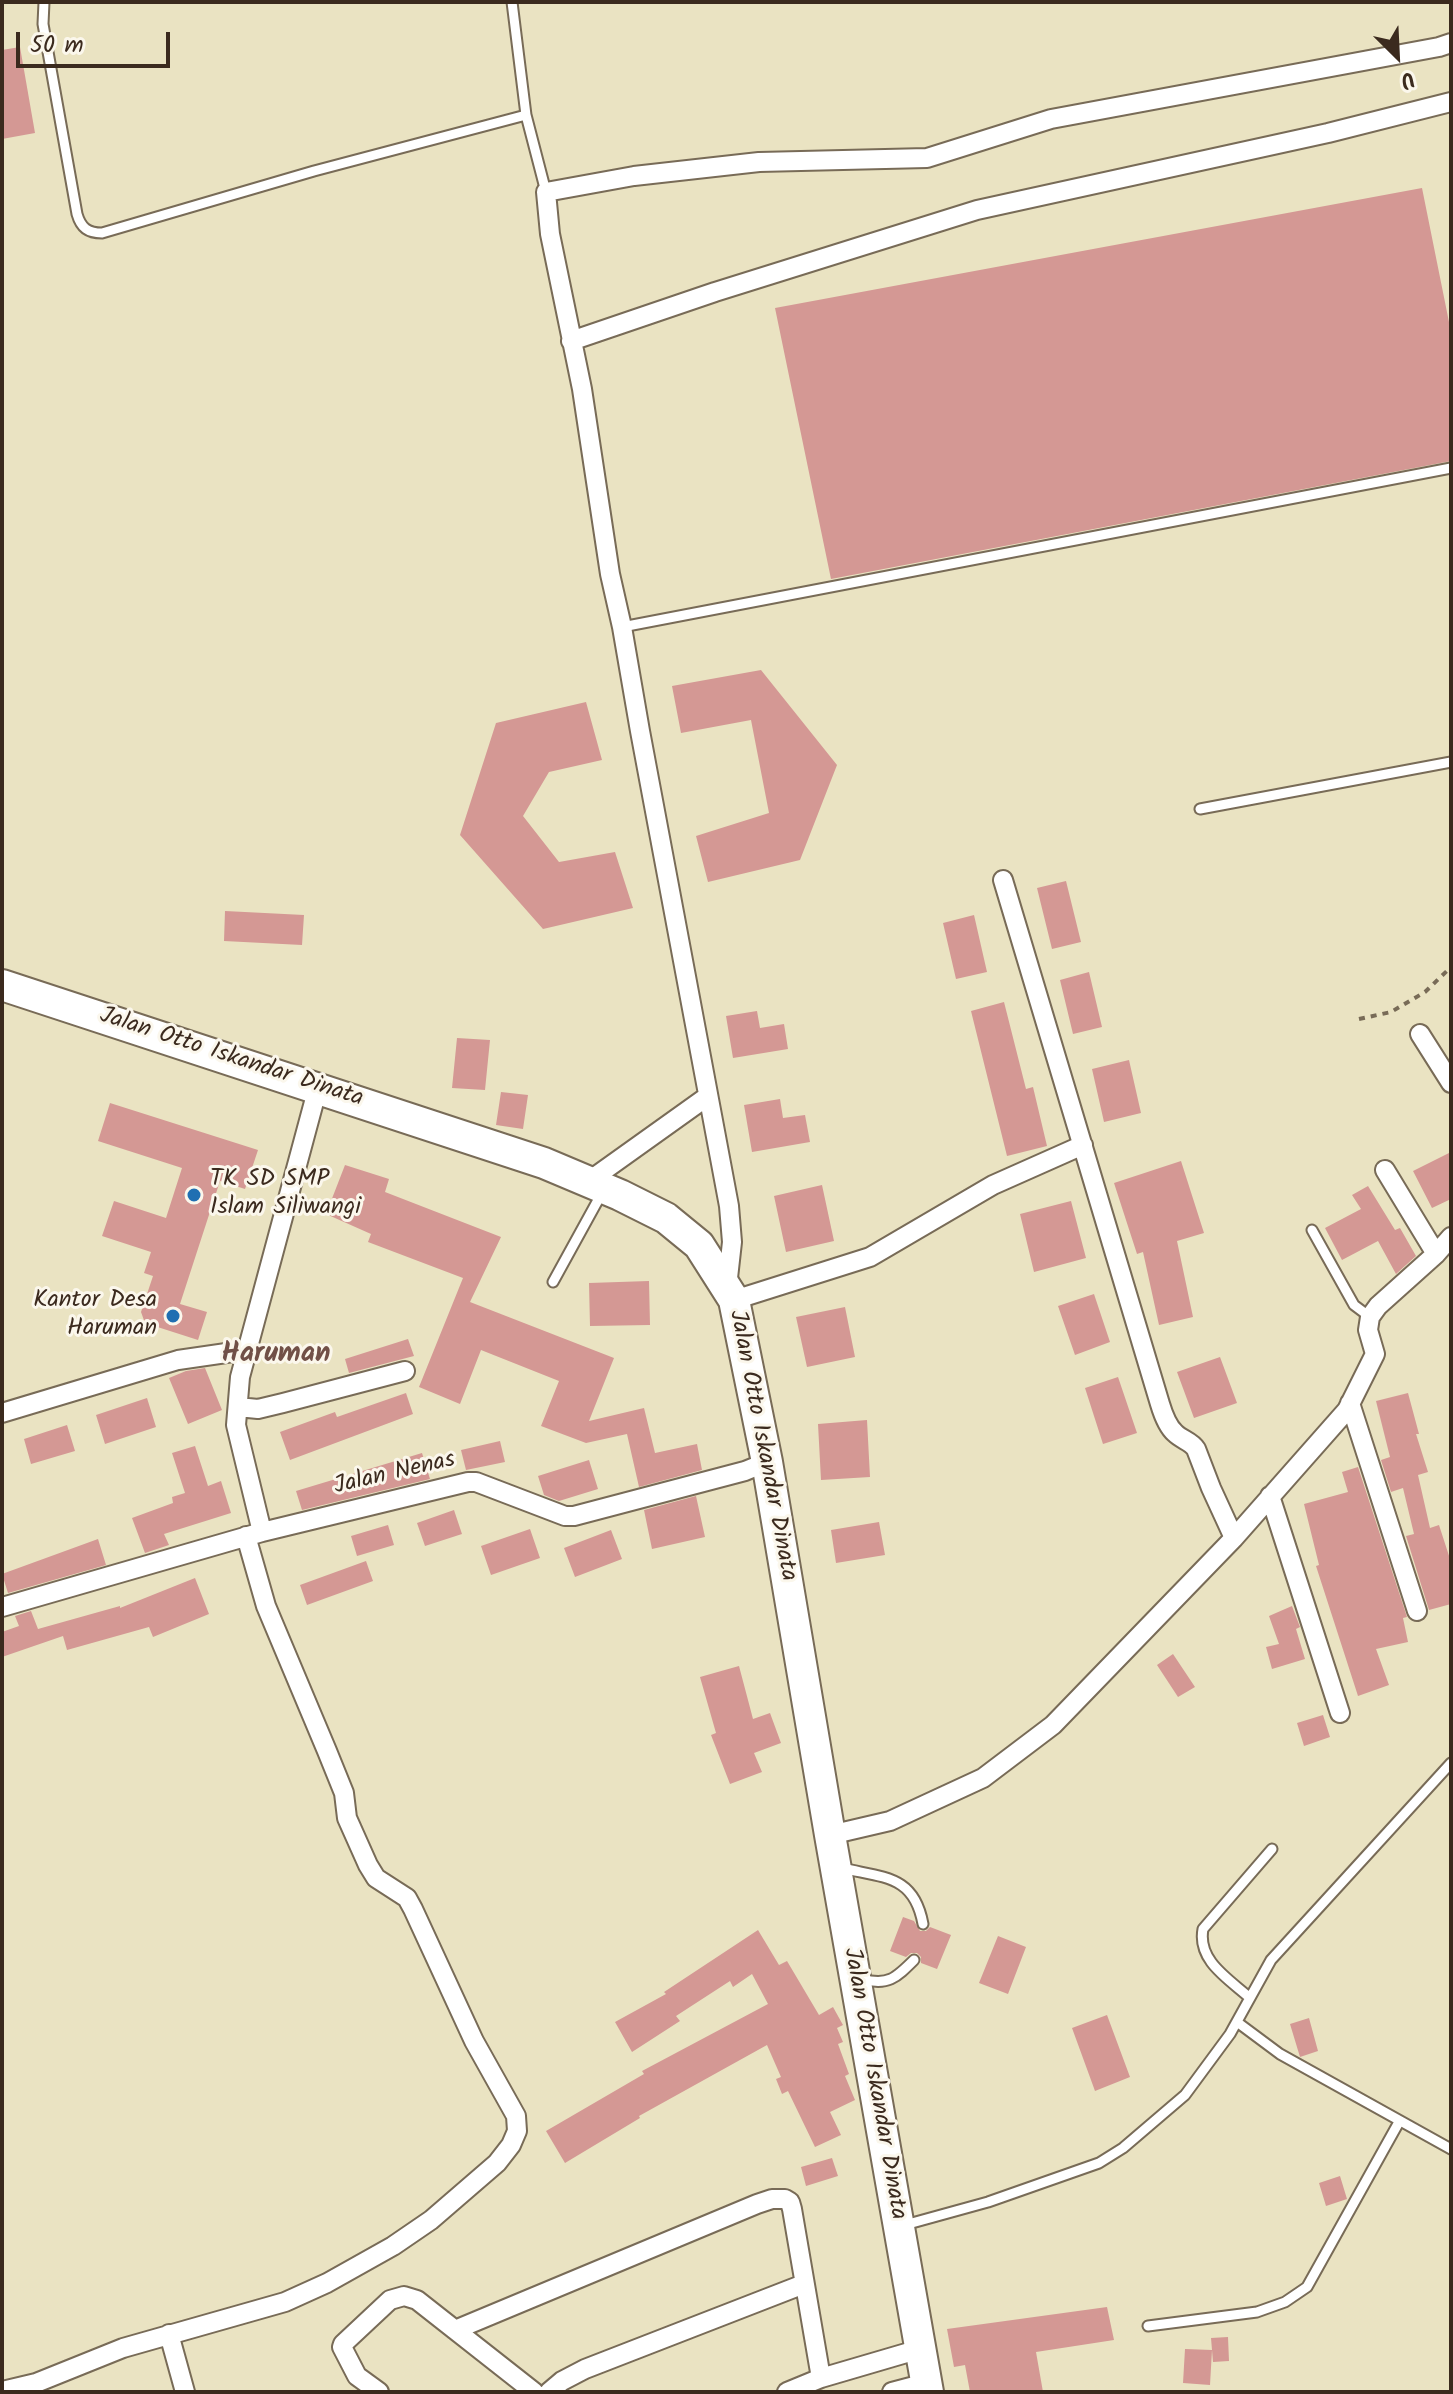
<!DOCTYPE html>
<style>
body{margin:0}
#map{position:relative;width:1453px;height:2394px;overflow:hidden;background:#eae3c2;font-family:Kalam,sans-serif}
canvas{display:block}
.frame{position:absolute;inset:0;border:4px solid #3b2a1e;pointer-events:none}
.north{position:absolute;left:1357px;top:16px;width:80px;height:80px;-webkit-text-stroke:6px #fbf7ec;paint-order:stroke;rotate:156deg;font-size:22px;font-weight:700;line-height:32px;text-align:center;color:#3b2a1e}
.north::after{content:'';display:block;margin:auto;width:28px;height:36px;background:#3b2a1e;clip-path:polygon(50% 0,100% 100%,50% 72%,0 100%)}
.scale{position:absolute;left:16px;top:32px;width:154px;height:36px;box-sizing:border-box;border:4px solid #3b2a1e;border-top:0;padding-left:10px;font-size:24px;line-height:28px;white-space:nowrap;color:#3b2a1e;-webkit-text-stroke:6px #fbf7ec;paint-order:stroke}
</style>
<div id="map">
<canvas width="1453" height="2394"></canvas>
<div class="frame"></div>
<div class="north">U</div>
<div class="scale">50 m</div>
</div>
<script>
const ctx = document.querySelector('canvas').getContext('2d');
ctx.lineJoin = 'round';
function fill(path, color) { ctx.fillStyle = color; ctx.fill(path, 'evenodd'); }
function stroke(path, color, width, dash) { ctx.strokeStyle = color; ctx.lineWidth = width; ctx.lineCap = dash ? 'butt' : 'round'; ctx.setLineDash(dash || []); ctx.stroke(path); }
function drawText(font, color, halo, rows, align = 'center') {
  ctx.font = font + ' Kalam,sans-serif'; ctx.lineWidth = 6; ctx.setLineDash([]); ctx.textBaseline = 'middle'; ctx.strokeStyle = halo; ctx.fillStyle = color; for (const [text, x, y, turn = 0] of rows) {
    ctx.save(); ctx.translate(x, y); ctx.rotate((+turn || 0) * Math.PI / 180); ctx.textAlign = isNaN(turn) ? turn : align; if (halo) ctx.strokeText(text, 0, 0); ctx.fillText(text, 0, 0); ctx.restore();
  }
}
const building = new Path2D(`
 M20,47L35,133L2,139V50Z
 M1422,188L1451,332V461L831,579L775,308Z
 M761,670L837,765L800,860L708,882L696,836L769,813L751,720L681,733L672,686Z
 M586,702L602,760L549,772L523,816L559,862L615,852L633,908L543,929L460,835L496,723Z
 M1066,881L1081,942L1052,949L1037,888Z
 M225,911L304,915L302,945L224,941Z
 M974,915L987,972L956,979L943,923Z
 M1089,972L1102,1027L1073,1034L1060,980Z
 M1004,1002L1026,1089L1033,1087L1047,1146L1007,1156L971,1011Z
 M757,1011L760,1028L784,1024L788,1049L733,1058L726,1016Z
 M457,1038L490,1040L485,1090L452,1088Z
 M1129,1060L1141,1113L1104,1122L1092,1069Z
 M501,1092L528,1095L523,1129L496,1125Z
 M780,1099L783,1118L805,1115L810,1142L752,1152L744,1105Z
 M110,1103L258,1150L245,1189L220,1181L180,1304L207,1312L198,1340L145,1323L141,1312L153,1276L144,1273L151,1252L102,1236L114,1201L166,1218L182,1168L98,1141Z
 M1451,1152V1199L1432,1208L1413,1171Z
 M1181,1161L1204,1233L1177,1241L1193,1317L1159,1325L1143,1252L1137,1254L1114,1183Z
 M345,1165L389,1179L385,1192L501,1237L470,1302L614,1358L589,1421L644,1408L655,1453L697,1444L702,1470L639,1487L627,1434L586,1443L541,1426L559,1381L481,1350L460,1404L419,1387L463,1278L368,1242L371,1234L326,1214Z
 M822,1185L834,1241L786,1252L774,1196Z
 M1368,1186L1395,1230L1400,1228L1416,1256L1396,1274L1378,1241L1342,1260L1325,1228L1361,1209L1352,1195Z
 M1071,1201L1086,1258L1034,1272L1020,1214Z
 M649,1281L650,1325L590,1326L589,1283Z
 M1094,1294L1110,1342L1075,1355L1058,1306Z
 M845,1307L855,1357L807,1367L796,1317Z
 M408,1339L414,1356L349,1373L345,1359Z
 M1220,1357L1237,1403L1194,1418L1177,1372Z
 M205,1368L222,1410L188,1424L169,1378L186,1371Z
 M1118,1377L1137,1433L1103,1444L1085,1388Z
 M406,1393L413,1414L290,1460L280,1432L335,1412L337,1417Z
 M1408,1393L1419,1434H1416L1428,1472L1418,1475L1430,1528L1439,1525L1451,1562V1604L1429,1610L1406,1536L1414,1534L1403,1488L1391,1492L1381,1460L1390,1457L1376,1401Z
 M147,1398L156,1427L105,1444L96,1415Z
 M867,1420L870,1477L821,1480L818,1424Z
 M67,1425L75,1451L31,1464L24,1439Z
 M500,1441L505,1462L466,1470L461,1450Z
 M195,1446L208,1486L221,1481L231,1513L164,1534L169,1545L145,1553L132,1518L173,1503L172,1497L185,1493L172,1453Z
 M422,1453L430,1479L302,1510L296,1491Z
 M589,1460L598,1489L559,1501L544,1495L538,1476Z
 M1358,1467L1407,1617L1403,1618L1408,1642L1376,1649L1389,1685L1358,1696L1316,1566L1319,1565L1304,1504L1348,1492L1342,1472Z
 M696,1496L705,1537L652,1549L644,1510Z
 M454,1510L462,1534L425,1546L417,1523Z
 M879,1522L885,1555L836,1563L831,1530Z
 M388,1525L394,1545L357,1556L351,1536Z
 M530,1529L540,1558L491,1575L481,1546Z
 M611,1530L622,1559L575,1577L564,1548Z
 M98,1539L106,1565L8,1593L2,1574Z
 M366,1561L373,1581L307,1605L300,1585Z
 M195,1578L209,1614L153,1637L149,1627L67,1650L63,1636L2,1657V1632L19,1626L15,1616L31,1611L38,1629L120,1606V1608Z
 M1292,1606L1300,1627L1296,1629L1305,1659L1272,1669L1266,1647L1279,1644L1269,1616Z
 M1173,1654L1195,1687L1178,1697L1157,1665Z
 M739,1666L753,1719L770,1713L781,1743L754,1753L762,1772L730,1784L711,1735L716,1733L700,1677Z
 M1323,1715L1330,1737L1304,1746L1297,1723Z
 M903,1917L914,1921L920,1931H926L930,1927L951,1935L937,1969L921,1963V1957L917,1953H911L906,1957L890,1951Z
 M758,1930L779,1965L787,1961L819,2015L833,2007L843,2025L837,2028L843,2042L838,2044L849,2074L845,2076L855,2100L830,2112L841,2135L815,2147L788,2091L782,2094L776,2079L781,2077L767,2045L639,2116L640,2118L565,2163L546,2131L644,2074L642,2071L768,2004L752,1974L733,1987L730,1981L676,2016L680,2021L632,2052L615,2022L666,1994L664,1992Z
 M998,1936L1026,1947L1008,1994L979,1983Z
 M1107,2015L1130,2077L1095,2091L1072,2028Z
 M1309,2018L1318,2051L1300,2057L1290,2024Z
 M832,2158L838,2176L806,2186L801,2167Z
 M1340,2176L1347,2199L1326,2206L1319,2183Z
 M1107,2307L1114,2340L1036,2352L1043,2392H970L965,2365L954,2367L947,2329Z
 M1228,2337L1229,2361L1213,2362L1211,2338Z
 M1185,2349L1212,2350L1210,2385L1183,2383Z`);
const path = new Path2D(`
 M1359,1019L1391,1012L1425,992L1451,967`);
const lane = new Path2D(`
 M44,2L43,24L77,214C81,228 88,233 102,233L314,171L526,115
 M512,2L526,115L546,192
 M622,627L1451,468
 M1200,809L1451,762
 M1312,1230L1354,1305L1370,1317
 M553,1282L603,1191
 M842,1868C884,1878 914,1875 923,1924
 M862,1979C888,1986 896,1978 914,1960
 M1250,1998C1229,1979 1197,1961 1203,1929L1272,1849
 M1237,2022L1280,2054L1451,2149
 M901,2226L988,2202L1099,2163L1123,2148L1185,2095L1230,2034L1271,1960L1451,1763
 M1148,2326L1257,2312L1285,2302L1307,2287L1399,2122`);
const street = new Path2D(`
 M571,341L715,292L977,210L1328,133L1451,102
 M1003,880L1160,1404C1163,1414 1167,1426 1175,1433C1182,1440 1191,1441 1196,1449L1211,1488L1234,1538
 M1420,1034L1451,1083
 M1385,1170L1436,1254
 M589,1181L708,1096
 M727,1287L732,1242L729,1206L640,731L622,627L610,574L582,389L550,234L546,192L634,176L759,162L927,158L1051,119L1439,47L1451,43
 M734,1300L870,1257L993,1185L1083,1145
 M1350,1403L1417,1611
 M238,1407L258,1409L283,1403L405,1371
 M2,1413L178,1360L247,1350
 M1270,1496L1340,1713
 M262,1532L236,1425L240,1377L318,1087
 M2,1607L262,1532L468,1482H476L565,1516H574L745,1471L767,1462
 M830,1835L890,1821L983,1778L1053,1725L1234,1538L1347,1410L1375,1354L1368,1330L1370,1317L1378,1306L1436,1254L1451,1237
 M455,2330L757,2204L772,2199H785L790,2202L792,2209L821,2378
 M169,2334L185,2392
 M2,2391L36,2383L123,2348L285,2302L327,2283L393,2246L431,2220L497,2163L511,2145L517,2131L516,2116L474,2041L413,1909L407,1898L376,1878L368,1865L347,1818L344,1793L327,1751L266,1606L246,1536
 M379,2392L357,2376L342,2347L343,2344L390,2300L404,2296L417,2300L534,2392
 M549,2392L562,2381L585,2369L804,2284
 M787,2392L821,2378L920,2349
 M892,2392L926,2383`);
const primary = new Path2D(`
 M2,985L544,1163L620,1195L666,1218L699,1245L734,1300L767,1462L830,1835L928,2392`);
const markers = [
 [194,1195,8,"#1f6fb2"],
 [173,1316,8,"#1f6fb2"]
];
const streetNames = [
 ["Jalan Otto Iskandar Dinata",231,1059,18],
 ["Jalan Otto Iskandar Dinata",761,1446,79],
 ["Jalan Nenas",395,1475,-13],
 ["Jalan Otto Iskandar Dinata",873,2084,80]
];
const poiNames = [
 ["TK SD SMP",210,1181],
 ["Islam Siliwangi",210,1209],
 ["Kantor Desa",157,1302,"right"],
 ["Haruman",157,1330,"right"]
];
const quarterNames = [
 ["Haruman",276,1356]
];
fill(building, '#d49894');
stroke(lane, '#786b57', 13);
stroke(street, '#786b57', 22);
stroke(primary, '#786b57', 34);
stroke(path, '#786b57', 4, [6, 6]);
stroke(lane, '#fff', 9);
stroke(street, '#fff', 18);
stroke(primary, '#fff', 30);
for (const [x, y, r, color] of markers) { const dot = new Path2D(); dot.arc(x, y, r, 0, 2 * Math.PI); ctx.fillStyle = color; ctx.fill(dot); stroke(dot, '#fbf7ec', 3); }
drawText('24px', '#3b2a1e', '#fbf7ec', streetNames);
drawText('24px', '#3b2a1e', '#fbf7ec', poiNames, 'left');
drawText('bold 28px', '#715047', '#fbf7ec', quarterNames);
</script>
